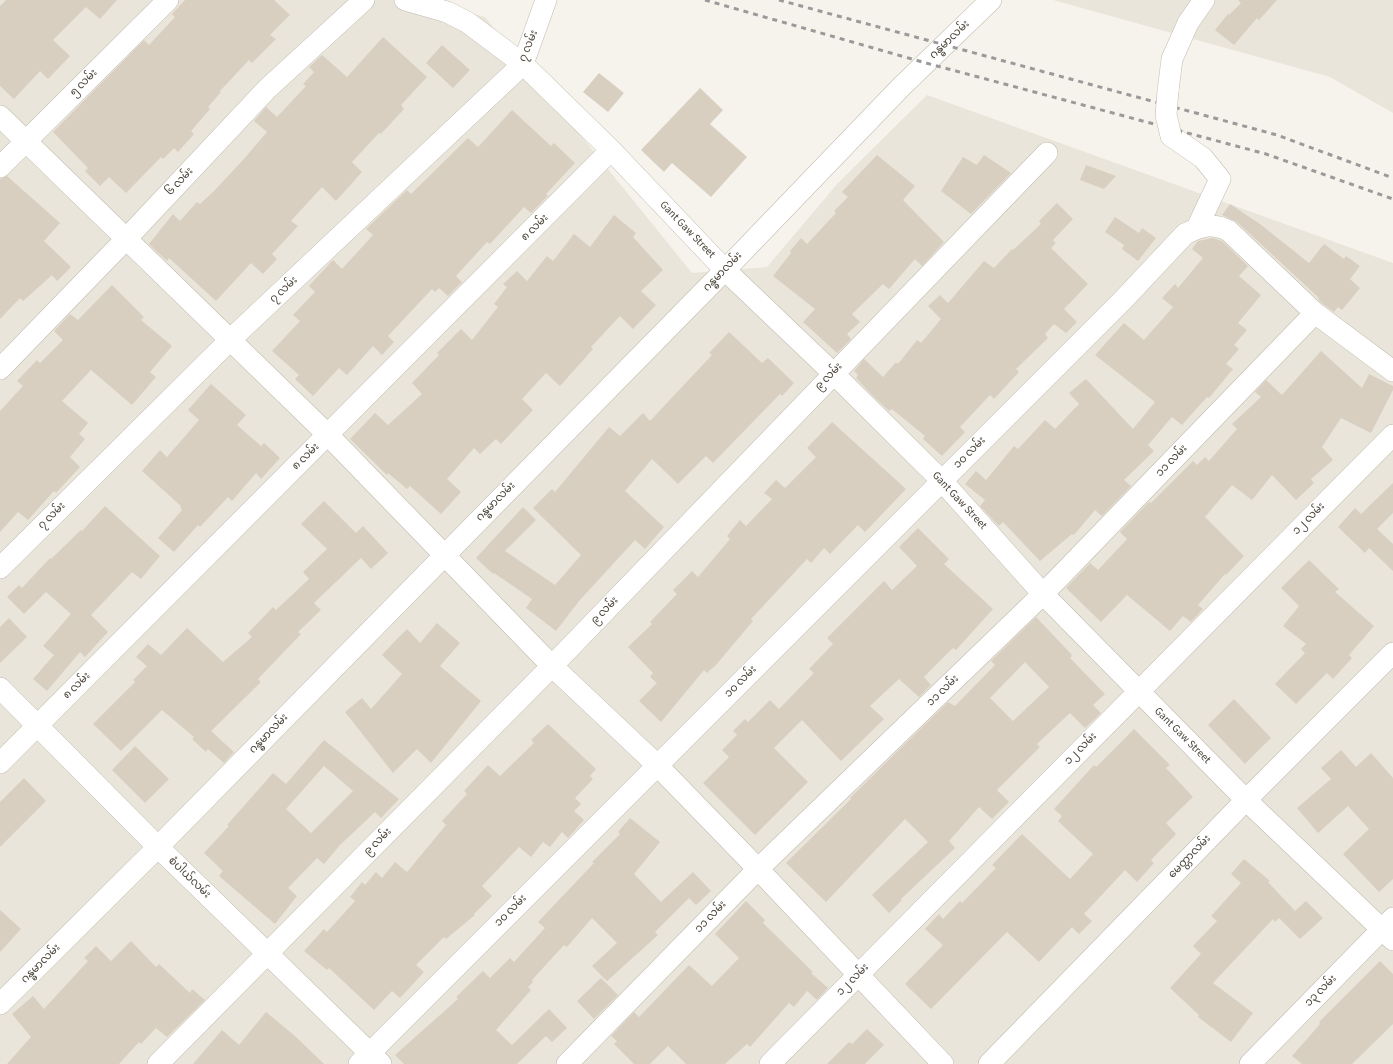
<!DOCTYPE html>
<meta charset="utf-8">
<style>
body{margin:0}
canvas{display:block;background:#f6f3ec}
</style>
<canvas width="1393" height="1064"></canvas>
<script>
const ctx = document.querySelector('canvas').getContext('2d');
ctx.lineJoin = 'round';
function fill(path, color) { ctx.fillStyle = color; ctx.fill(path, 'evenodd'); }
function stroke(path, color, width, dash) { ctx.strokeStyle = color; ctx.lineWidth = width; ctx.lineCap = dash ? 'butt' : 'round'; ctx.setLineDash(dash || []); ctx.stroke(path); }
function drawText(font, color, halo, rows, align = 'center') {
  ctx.font = font + ' "Source Sans 3","Noto Sans Myanmar",sans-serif'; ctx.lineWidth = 3; ctx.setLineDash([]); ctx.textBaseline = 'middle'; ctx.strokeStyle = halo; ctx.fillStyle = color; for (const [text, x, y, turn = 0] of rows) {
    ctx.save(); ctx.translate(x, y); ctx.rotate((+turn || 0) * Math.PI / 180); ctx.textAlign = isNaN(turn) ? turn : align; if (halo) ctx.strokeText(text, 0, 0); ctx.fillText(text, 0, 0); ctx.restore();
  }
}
const residential = new Path2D(`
 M0,0H422L485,17L692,273L767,267L838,183L927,95L1393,263V1064H0Z
 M1053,0H1393V113L1330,77Z`);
const building = new Path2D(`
 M6,0H117L100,19L86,7L53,40L70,56L48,79L40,71L14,99L0,86V6Z
 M185,0H274L290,15L270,35L276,39L252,63L249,60L220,91L221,92L208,107L210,109L191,131L194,134L178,152L174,148L163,159L161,157L126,193L109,177L100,186L85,171L88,168L53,132L144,40L149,45L175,17L172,14Z
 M1238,0H1277L1259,20L1257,18L1234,45L1215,30L1228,14L1229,15L1241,3Z
 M383,37L427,77L401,105L404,109L381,134L379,133L352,162L362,172L336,201L322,187L291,221L298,226L272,254L277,259L263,274L251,263L216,301L169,258L167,261L149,244L173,214L180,221L197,202L200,204L214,191L243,160L267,132L254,121L266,107L277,117L306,86L303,84L314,72L309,67L322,55L347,77Z
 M442,45L470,70L453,88L426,63Z
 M599,73L624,93L608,112L583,92Z
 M700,88L723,110L710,124L747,157L711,197L672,163L664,172L641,150Z
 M512,110L551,146L554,143L575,163L546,194L548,196L531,213L524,207L490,244L487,242L456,276L462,282L448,296L439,288L435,292L432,289L388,336L394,342L382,355L373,346L347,375L339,368L313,396L295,379L299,375L272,351L300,321L293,315L315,292L309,286L333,260L342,269L373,235L366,229L407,190L411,194L468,138L478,147Z
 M877,155L915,186L903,200L944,242L922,266L915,259L889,289L883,284L852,314L860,322L847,334L851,339L837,353L803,322L815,309L773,276L791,253L790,251L801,238L807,244L836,213L834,211L848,197L842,192Z
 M984,155L1011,173L971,214L941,191L963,157L977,165Z
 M1086,165L1116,176L1104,189L1080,180Z
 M7,176L60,223L44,241L71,267L57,281L52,275L23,301L20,298L0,319V179Z
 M1057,203L1073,219L1053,240L1056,243L1051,248L1088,284L1064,309L1077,322L1066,333L1054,324L1045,334L1048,338L1016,369L1019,372L994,399L990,395L960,427L965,432L942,456L923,439L925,436L892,409L889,411L873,396L856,378L858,375L854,371L864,359L883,377L896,362L898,364L917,340L921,343L941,319L928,306L940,295L948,303L984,261L994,268L1012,249L1013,250L1041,224L1039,221Z
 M1230,204L1260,224L1309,263L1324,244L1344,259L1346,256L1360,266L1350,279L1360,288L1342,310L1338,307L1334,312L1323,304L1318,299L1319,298L1237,222L1222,215Z
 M614,215L636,233L633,237L663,270L641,291L656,305L633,329L620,316L591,347L593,349L560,386L546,373L522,399L533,410L501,444L496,439L480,454L474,448L447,479L461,492L441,514L410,486L407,489L388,473L387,475L350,439L375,413L388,425L422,394L412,383L439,355L437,353L461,329L472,340L498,307L494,304L507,287L503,284L517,271L527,281L547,256L553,261L574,234L590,247Z
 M1115,217L1139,233L1142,228L1156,238L1138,261L1122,249L1124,245L1105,232Z
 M1212,238L1222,241L1248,266L1239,276L1261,295L1238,323L1247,330L1234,345L1239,349L1226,364L1233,369L1209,398L1207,397L1182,425L1172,417L1148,445L1154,451L1124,480L1131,486L1102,516L1095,510L1074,535L1072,534L1040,561L1003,522L999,526L996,523L980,506L985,500L965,484L976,471L986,480L1014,446L1018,449L1045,420L1055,429L1079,404L1069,393L1086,379L1133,429L1155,402L1095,355L1124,323L1144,340L1173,307L1162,298L1175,284L1178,288L1203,258L1192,249L1198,241Z
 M112,285L144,317L141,320L172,346L150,372L156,377L132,405L91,370L62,401L88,423L79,434L85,439L70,457L80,467L56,493L54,491L28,520L18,512L0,532V411L23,386L17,381L37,360L40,363L63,340L54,331L70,314L78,320Z
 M729,332L762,363L768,358L794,383L782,396L780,394L713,463L706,456L678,484L652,459L625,491L664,527L645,549L635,540L579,601L556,631L526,608L532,599L494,573L493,574L476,558L523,507L536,520L505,551L555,585L581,555L533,508L552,489L555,492L609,427L620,436L643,413L650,421L712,355L709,353Z
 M1321,351L1362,388L1369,374L1393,386V390L1371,433L1341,418L1322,447L1333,460L1311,479L1314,483L1296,500L1272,475L1252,500L1232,485L1205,517L1244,556L1226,575L1225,574L1198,605L1203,609L1191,622L1183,616L1170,631L1127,595L1101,622L1066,588L1090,563L1098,570L1127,539L1120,532L1149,502L1151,503L1193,461L1197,465L1205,457L1209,461L1237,429L1232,424L1261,397L1255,392L1266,380L1282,395Z
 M211,384L246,415L237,425L261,446L264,443L280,458L261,479L256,473L232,501L228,497L200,527L198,525L174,552L158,538L182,510L180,507L181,506L142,471L160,450L167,457L199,420L188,410Z
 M832,422L906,489L865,532L858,525L830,554L824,548L811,563L807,559L751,619L753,621L716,665L707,673L704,670L661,722L639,701L657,683L650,677L653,673L628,647L652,624L650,622L677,594L673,590L692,571L698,577L730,539L727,536L740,520L746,526L772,499L764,493L776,480L785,488L816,457L807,448Z
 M1393,483V513L1377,529L1393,544V571L1369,548L1365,553L1338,527L1355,508L1361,514Z
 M324,501L356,533L363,526L388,553L371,569L361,558L314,603L321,610L298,632L301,634L258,679L261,682L211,731L234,752L224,763L208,749L206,752L192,739L194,737L162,710L121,751L93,724L135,682L133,680L147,666L136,657L148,644L161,655L187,628L223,662L252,637L248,633L273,607L276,610L309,579L303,572L327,549L301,524Z
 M105,506L160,556L141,579L132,572L91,615L108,632L85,657L80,652L47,691L33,679L54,655L43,646L71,614L46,592L24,614L7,597L19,585L22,588L50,558L51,559L81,530L82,531Z
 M918,528L949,559L944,564L993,609L956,650L953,648L924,677L931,685L919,697L899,679L870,706L884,719L841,761L802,720L774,748L808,782L755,835L703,783L729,757L722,750L737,735L733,731L745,719L748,722L770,700L779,709L814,673L809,669L833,644L827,638L884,581L892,590L917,566L899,547Z
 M1309,560L1339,589L1335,592L1374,626L1349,655L1352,658L1333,679L1327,673L1296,704L1275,684L1305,653L1301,649L1306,644L1283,626L1299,606L1281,588Z
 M1036,617L1072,655L1070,658L1105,694L1093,705L1101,713L1085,728L1070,713L1037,744L1040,747L997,790L1009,802L992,819L979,807L949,841L955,848L901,899L902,900L889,913L872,895L928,842L905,819L826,902L786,863L851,799L850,798L856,792L948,702L955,706L995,665L991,661ZM1025,662L1049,687L1013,721L990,698Z
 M9,618L27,637L0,663V627Z
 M437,623L460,643L440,666L481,701L431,763L417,749L393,773L345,712L362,698L371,709L402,674L382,655L395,641L407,629L420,643Z
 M1234,699L1271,738L1245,764L1208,725Z
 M548,724L596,769L590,776L593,779L575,798L581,804L574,811L584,820L568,838L562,832L550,847L543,842L531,857L519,847L482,886L492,896L474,914L475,915L446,939L444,937L416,965L424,972L400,998L392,991L374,1010L329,968L327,970L304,951L324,929L327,932L355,901L350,897L362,882L365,885L376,872L382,878L395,862L407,872L446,825L442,821L467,794L464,791L488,765L500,776L534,743L531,740Z
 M1134,729L1170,765L1166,768L1193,797L1166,823L1176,834L1151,860L1154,863L1137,882L1125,870L1084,914L1092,921L1079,934L1072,927L1039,962L1007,932L931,1009L905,984L943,945L925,929L939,914L943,919L960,901L962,903L996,868L992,865L1022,834L1070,879L1093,854L1058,821L1062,816L1054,809L1094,765L1096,767Z
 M324,740L399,799L381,818L375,812L340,845L324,864L317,858L288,888L297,896L275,924L219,876L223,871L204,853L229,826L227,825L273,773L286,784ZM324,766L353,791L311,833L286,809Z
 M135,746L169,779L145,803L112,770Z
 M1341,750L1356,767L1371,753L1393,778V879L1379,892L1343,854L1369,829L1348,806L1318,833L1297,808L1331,779L1321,768Z
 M24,778L46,801L0,847V802Z
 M630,818L660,842L634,874L661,902L693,872L711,891L696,905L689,898L655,932L658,935L607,981L592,966L617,943L592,918L567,947L564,945L532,980L533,982L528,987L531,990L496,1030L512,1045L549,1009L567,1028L552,1042L546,1036L517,1064H404L395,1055L458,999L456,997L483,971L490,978L510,958L514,962L545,928L538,922L594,863L592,862L620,834L618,832Z
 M1244,859L1270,881L1268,882L1295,911L1306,901L1323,918L1300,939L1279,918L1275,922L1273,919L1213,983L1253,1013L1231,1042L1198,1017L1199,1015L1170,988L1201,954L1193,946L1217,921L1211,916L1241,883L1231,874Z
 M746,901L765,920L763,923L813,972L811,973L828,988L817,1000L807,991L794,1007L789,1003L750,1047L747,1044L725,1064H686L668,1046L650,1064H634L614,1044L617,1041L611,1036L634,1012L639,1017L689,965L712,986L739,958L715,934Z
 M0,910L21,929L0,952Z
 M131,941L156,967L159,964L190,993L192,989L205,1000L167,1037L156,1028L141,1044L139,1042L119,1064H7L31,1037L12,1014L33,996L44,1009L88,961L84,958L96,946L111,961Z
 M1380,961L1393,974V1024L1352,1064H1302L1292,1056L1320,1024L1319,1022Z
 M601,978L618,995L594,1019L577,1001Z
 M266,1012L295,1036L324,1064H193L222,1030L239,1045Z
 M867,1029L884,1045L865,1064H827L849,1042L852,1044Z`);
const minor = new Path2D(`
 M405,0L447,12L467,22L523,64L611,150L725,270L833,373L942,481L1043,594L1246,800L1393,940
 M1168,91L1172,59L1188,23L1204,0
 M0,116L328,435L552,666L657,765L758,869L943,1064
 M1171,136L1203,158L1220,179L1197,228
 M0,167L168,0
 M0,369L126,239L267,89L364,0
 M0,568L230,340L523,64L546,0
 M0,688L158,847L381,1064
 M0,763L611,150
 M0,1004L158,847L725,270L901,87L991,0
 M158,1064L552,666L1047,153
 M359,1064L1123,300L1185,234C1201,226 1213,222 1229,231L1315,313L1393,371
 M567,1064L758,869L1043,594L1315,313
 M770,1064L1393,435
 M989,1064L1246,800L1393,653
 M1250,1064L1393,918`);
const rail = new Path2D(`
 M705,0L926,63L1266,154L1393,199
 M779,0L1277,135L1393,178`);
const minorBridge = new Path2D(`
 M1168,91L1166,115L1171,136`);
const streetNames = [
 ["ဂန္ဓမာလမ်း",950,40,-44],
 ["၇ လမ်း",529,46,-68],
 ["၅ လမ်း",84,83,-45],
 ["၆ လမ်း",180,182,-47],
 ["၈ လမ်း",535,228,-45],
 ["Gant Gaw Street",687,230,46],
 ["ဂန္ဓမာလမ်း",723,272,-46],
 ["၇ လမ်း",284,290,-43],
 ["၉ လမ်း",829,377,-46],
 ["၁၀ လမ်း",970,453,-45],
 ["၈ လမ်း",306,457,-45],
 ["၁၁ လမ်း",1172,461,-46],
 ["Gant Gaw Street",959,501,47],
 ["ဂန္ဓမာလမ်း",496,502,-45],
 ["၇ လမ်း",52,516,-45],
 ["၁၂ လမ်း",1309,519,-45],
 ["၉ လမ်း",605,611,-46],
 ["၁၀ လမ်း",741,682,-45],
 ["၈ လမ်း",77,686,-45],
 ["၁၁ လမ်း",943,691,-44],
 ["ဂန္ဓမာလမ်း",269,734,-46],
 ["Gant Gaw Street",1182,736,45],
 ["၁၂ လမ်း",1081,749,-45],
 ["၉ လမ်း",378,842,-45],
 ["မေတ္တာလမ်း",1190,857,-46],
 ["စံပါယ်လမ်း",189,878,44],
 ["၁၀ လမ်း",511,911,-45],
 ["၁၁ လမ်း",711,917,-46],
 ["ဂန္ဓမာလမ်း",41,964,-45],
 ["၁၂ လမ်း",853,980,-45],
 ["၁၃ လမ်း",1321,991,-45]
];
fill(residential, '#eae5da');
fill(building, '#d8cfc1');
stroke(minor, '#c2bbae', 22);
stroke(minor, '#fff', 21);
stroke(rail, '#9a9a9a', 3, [5, 5]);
stroke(minorBridge, '#c2bbae', 22, []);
stroke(minorBridge, '#fff', 21);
drawText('11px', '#4b4439', '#fff', streetNames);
</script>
